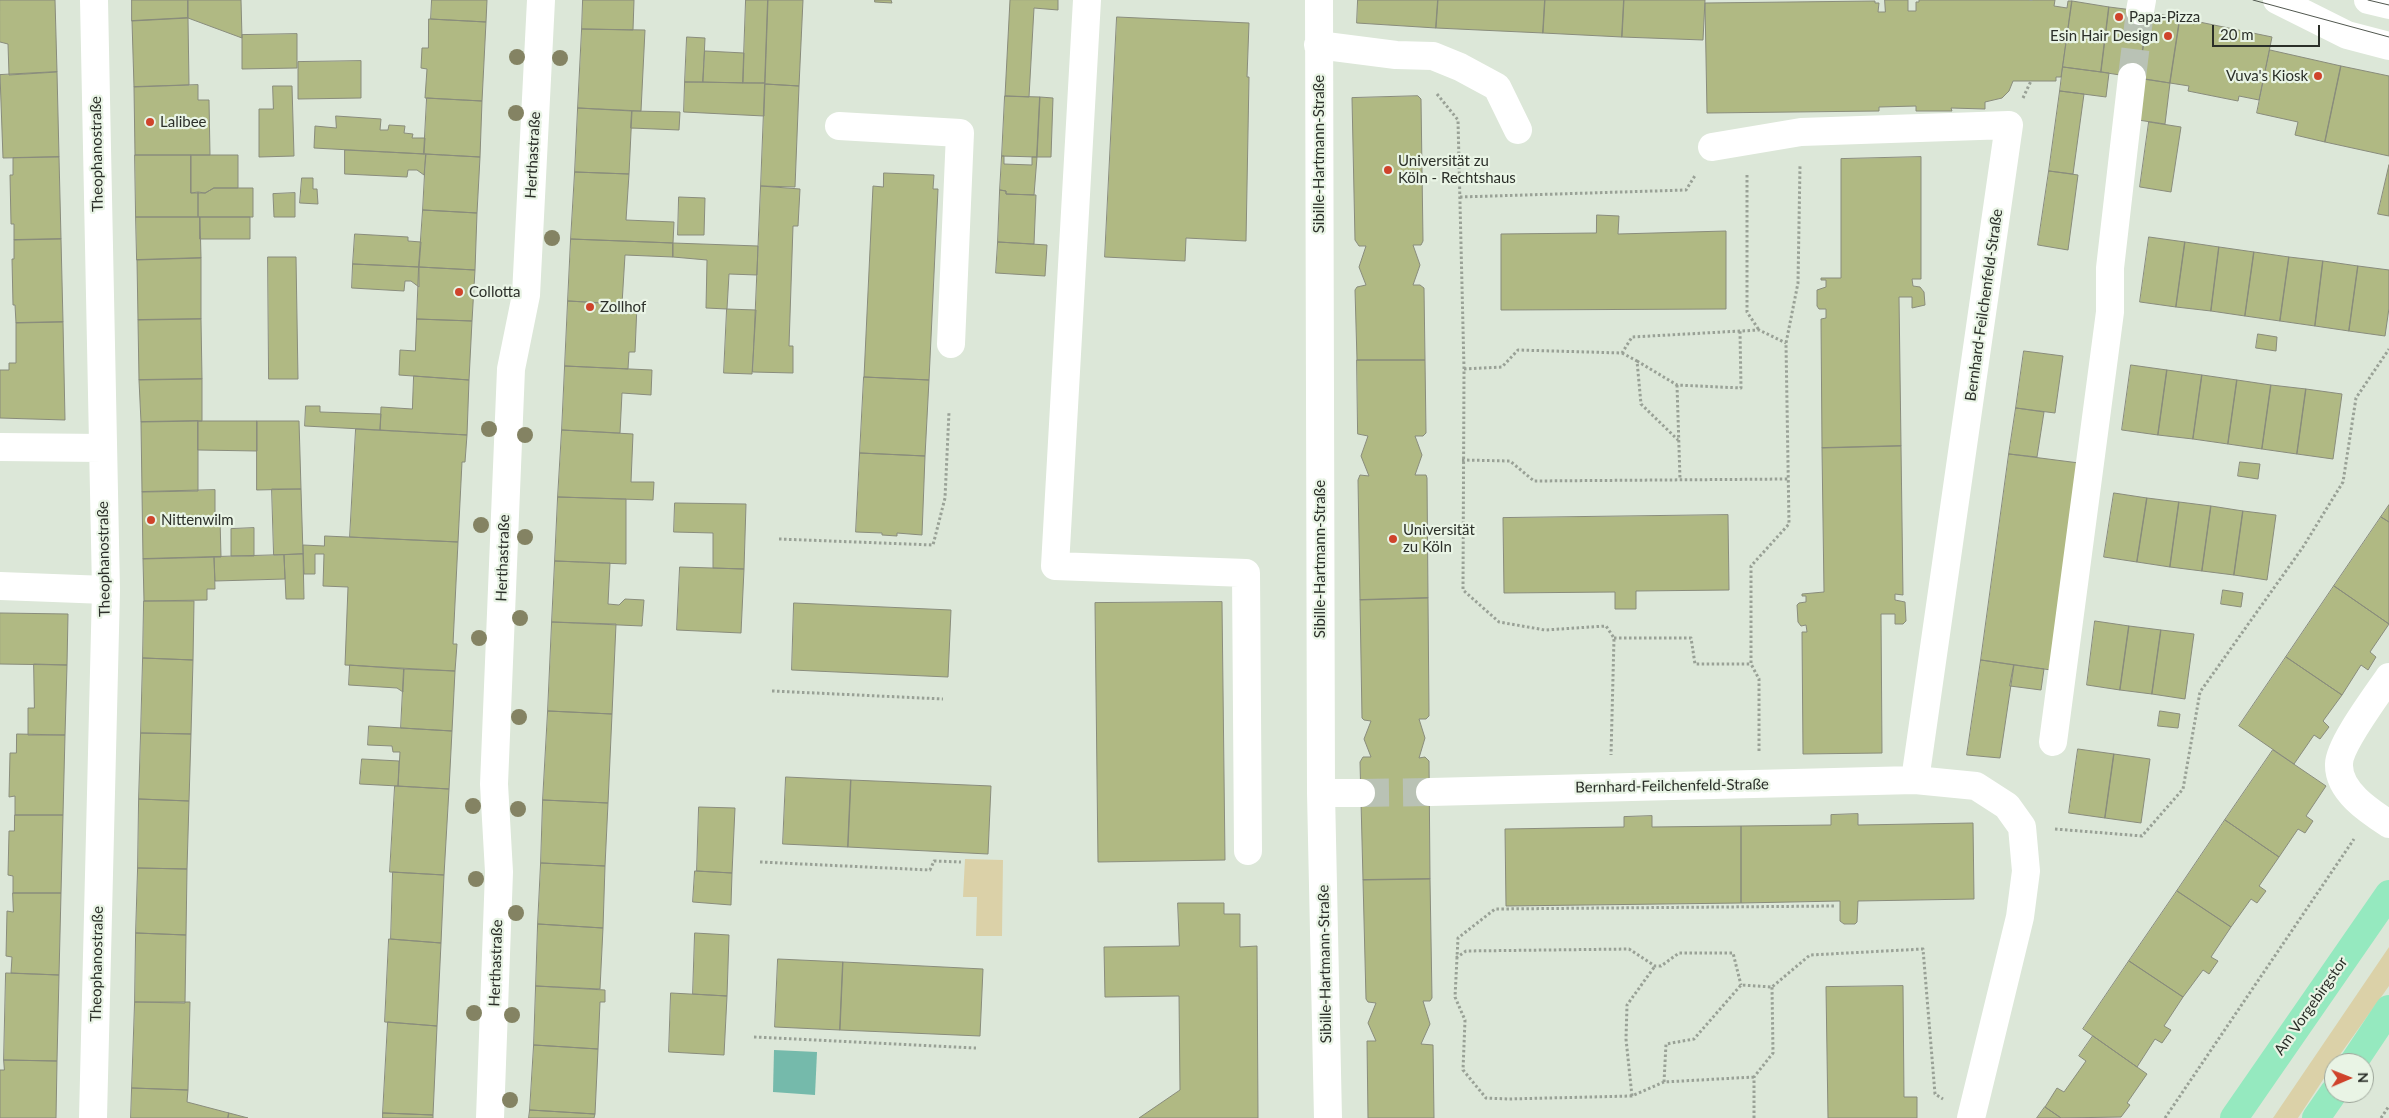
<!DOCTYPE html>
<meta charset="utf-8">
<style>
body{margin:0}
#map{position:relative;width:2389px;height:1118px;overflow:hidden;background:#dce7d8;font-family:Lato,sans-serif}
canvas{display:block}
.north{position:absolute;left:2324px;top:1053px;width:50px;height:50px;box-sizing:border-box;background:#e9f4e5;border:1px solid #9da59a;border-radius:50%;rotate:89deg;font-size:14px;font-weight:700;line-height:20px;text-align:center;color:#2b2f29}
.north::after{content:'';display:block;margin:auto;width:18px;height:22px;background:#cf432b;clip-path:polygon(50% 0,100% 100%,50% 72%,0 100%)}
.scale{position:absolute;left:2212px;top:25px;width:108px;height:22px;box-sizing:border-box;border:2px solid #2b2f29;border-top:0;padding-left:6px;font-size:15px;line-height:18px;white-space:nowrap;color:#2b2f29;-webkit-text-stroke:4px #e9f4e5;paint-order:stroke}
</style>
<div id="map">
<canvas width="2389" height="1118"></canvas>
<div class="north">N</div>
<div class="scale">20 m</div>
</div>
<script>
const ctx = document.querySelector('canvas').getContext('2d');
ctx.lineJoin = 'round';
function fill(path, color) { ctx.fillStyle = color; ctx.fill(path, 'evenodd'); }
function stroke(path, color, width, dash) { ctx.strokeStyle = color; ctx.lineWidth = width; ctx.lineCap = dash ? 'butt' : 'round'; ctx.setLineDash(dash || []); ctx.stroke(path); }
function drawText(font, color, halo, rows, align = 'center') {
  ctx.font = font + ' Lato,sans-serif'; ctx.lineWidth = 4.5; ctx.setLineDash([]); ctx.textBaseline = 'middle'; ctx.strokeStyle = halo; ctx.fillStyle = color; for (const [text, x, y, turn = 0] of rows) {
    ctx.save(); ctx.translate(x, y); ctx.rotate((+turn || 0) * Math.PI / 180); ctx.textAlign = isNaN(turn) ? turn : align; if (halo) ctx.strokeText(text, 0, 0); ctx.fillText(text, 0, 0); ctx.restore();
  }
}
const green = new Path2D(`
 M965,859L1003,860L1002,936H976L977,897H963Z
 M2389,947V986L2334,1063L2298,1118H2273Z`);
const water = new Path2D(`
 M774,1050L817,1052L815,1095L773,1092Z`);
const building = new Path2D(`
 M0,0H55L57,72L9,75L8,44L0,42Z
 M132,0H188V18L132,21Z
 M188,0H241L242,38L188,18Z
 M432,0H487L486,22L431,19Z
 M583,0H634L633,30L582,29Z
 M746,0H768L765,83H743Z
 M768,0H803L799,86L765,84Z
 M875,0H891L892,3L875,2Z
 M1058,0V10L1034,8L1029,97L1005,96L1010,0Z
 M1358,0H1438L1436,28L1357,23Z
 M1438,0H1545L1543,33L1436,28Z
 M1545,0H1624L1622,37L1543,33Z
 M1624,0H1705L1703,40L1622,37Z
 M1885,0H1908V11H1916V2H1919V0H2055L2054,6L2067,8L2068,1H2072L2061,77H2056V81H2013L2009,91L2002,98L1985,102V109L1951,108L1952,111H1916V106L1879,107V111L1707,113L1705,3L1875,1V3H1879L1878,12H1885Z
 M2072,1L2109,7L2101,72L2063,67Z
 M2109,7L2148,12L2139,78L2101,72Z
 M2148,12L2180,18L2170,83L2139,78Z
 M1117,17L1249,23L1247,77H1249L1246,241L1186,238L1185,261L1105,257Z
 M188,18L189,85L134,87L132,21Z
 M2180,18L2272,37L2259,100L2239,96L2238,101L2188,91L2189,86L2170,83Z
 M429,19L486,22L482,101L425,98L427,69L421,68L422,48H428Z
 M582,29L645,30L641,111L578,108Z
 M297,34V68L242,69V35Z
 M687,37L705,38L703,82H685Z
 M2270,50L2341,66L2325,142L2295,135L2298,122L2257,113Z
 M705,51L744,53L743,83L703,82Z
 M361,61V98L298,99V62Z
 M2341,66L2389,76V156L2325,142Z
 M2063,67L2109,73L2106,97L2060,91Z
 M57,72L59,157L3,158L0,75Z
 M2143,79L2170,83L2165,124L2138,120Z
 M685,82L765,83L764,116L684,112Z
 M765,84L799,86L795,187L761,186Z
 M198,85V100H209L210,155H135L134,87Z
 M273,86H292L294,156L259,157V109H273Z
 M2060,91L2084,94L2073,174L2049,171Z
 M1005,96L1040,97L1037,157L1002,156Z
 M1418,96L1421,99L1423,241L1421,245H1413L1420,265L1413,285H1420L1424,288L1425,360H1357L1355,290L1357,287L1366,285L1359,267L1366,246H1359L1355,240L1352,98Z
 M1040,97L1053,98L1051,157H1037Z
 M427,98L482,101L480,157L424,154Z
 M578,108L632,111L629,174L575,172Z
 M632,111L680,112L679,130L631,128Z
 M336,116L381,119L380,130H388L389,125L405,126L404,133L413,134L412,138H425L424,154L314,148L315,126L336,128Z
 M2149,122L2181,127L2171,192L2140,187Z
 M345,150L426,154L424,175L417,170H408L407,177L345,174Z
 M426,154L480,157L477,213L423,210Z
 M135,155H191V193L198,192V217H136Z
 M191,155H238V188H214L205,193H191Z
 M1002,156H1004V164L1032,165V157H1037L1034,195L1006,194V191L1000,190Z
 M59,157L61,239L14,240V224H11L10,175H13V158Z
 M1921,157V279H1912L1913,286L1920,287L1924,292L1925,305L1912,308V297H1899L1901,446L1822,448L1821,319L1826,318V309H1819L1817,306V290L1826,287V280H1821V278H1841V159Z
 M2389,165V216L2378,214Z
 M2049,171L2078,175L2068,250L2038,245Z
 M575,172L629,174L626,220L674,222L673,243L571,239Z
 M884,173L934,175L933,189H938L929,380L864,377L873,186L883,187Z
 M302,178H313V189H317L318,204L300,203Z
 M761,186L800,189L798,226H793L789,346H793V373L753,372Z
 M214,188H253V217H198V192L205,193Z
 M1000,190L1006,191V194L1036,195L1034,244L998,242Z
 M295,193V217H274L273,194Z
 M679,197L705,198L704,235H678Z
 M423,210L477,213L475,270L419,267Z
 M1597,215L1619,216L1618,234L1726,231V309L1501,310V234L1596,233Z
 M136,217H200L201,258L137,260Z
 M200,217H250V239H200Z
 M355,234L408,237V241L421,242L419,267L353,264Z
 M2149,237L2185,242L2176,307L2140,302Z
 M61,239L63,322L16,323L15,305H13L12,259H14V240Z
 M571,239L673,243V257L625,255L622,304L568,301Z
 M998,242L1047,245L1045,276L996,273Z
 M2185,242L2219,247L2211,311L2176,307Z
 M673,243L758,246L757,275L729,274L727,309L706,308L707,260L673,257Z
 M2219,247L2254,252L2245,316L2211,311Z
 M2254,252L2289,257L2280,321L2245,316Z
 M268,257H296L298,379H269Z
 M2289,257L2323,261L2315,326L2280,321Z
 M201,258V319L138,320L137,260Z
 M2323,261L2358,266L2349,331L2315,326Z
 M353,264L419,267V287L411,281H405L404,291L352,288Z
 M2358,266L2389,270V308L2385,336L2349,331Z
 M419,267L475,270L472,321L417,319Z
 M568,301L637,305L635,352H629L628,369L565,366Z
 M727,309L756,310L752,374L724,373Z
 M201,319L202,379L139,380L138,320Z
 M417,319L472,321L469,380L399,375L400,350L415,351Z
 M63,322L65,420L0,418V370H9V363H16V323Z
 M2258,334L2277,337L2276,351L2256,348Z
 M2024,351L2063,356L2055,413L2016,408Z
 M1357,360H1425L1426,433L1423,436H1415L1422,455L1415,475H1426L1427,478L1428,598L1360,600L1358,480L1360,475L1369,476L1361,456L1368,436L1358,434Z
 M2131,365L2167,370L2158,435L2122,430Z
 M565,366L652,370L651,395L622,393L620,433L562,430Z
 M2167,370L2202,375L2193,439L2158,435Z
 M2202,375L2237,380L2228,444L2193,439Z
 M414,376L469,380L467,435L380,430L381,407L412,409Z
 M864,377L929,380L925,456L860,453Z
 M202,379V421L141,422L139,380Z
 M2237,380L2271,385L2262,449L2228,444Z
 M2271,385L2306,389L2297,454L2262,449Z
 M2306,389L2342,394L2333,459L2297,454Z
 M306,406H320V412L381,414L380,430L305,426Z
 M2016,408L2044,412L2037,457L2009,454Z
 M198,421V491L142,492L141,422Z
 M198,421H257V451L198,450Z
 M257,421H299L301,489L257,490Z
 M356,429L467,435L465,462H462L458,542L350,537Z
 M562,430L633,434L631,482H654L653,500L558,497Z
 M1901,446L1903,595L1895,594V600L1905,602L1906,621L1903,624H1895V614H1881L1882,753L1803,754L1802,632H1807L1806,625L1801,626L1798,622L1797,605L1799,603L1806,602V596H1802V594L1824,592L1822,448Z
 M860,453L925,456L922,535L897,533V536L882,535V533L856,532Z
 M2009,454L2079,463L2051,670L1981,660Z
 M2240,462L2260,464L2258,479L2238,476Z
 M272,489H301L303,554L274,555Z
 M215,490V518H220L221,557L143,559L142,492Z
 M2114,493L2147,498L2137,562L2104,557Z
 M558,497L626,499V564L555,561Z
 M2147,498L2179,502L2170,567L2137,562Z
 M2179,502L2211,506L2202,571L2170,567Z
 M675,503L746,504L744,569L713,568V533L674,532Z
 M2389,505V522L2381,517Z
 M2211,506L2243,511L2234,575L2202,571Z
 M2243,511L2276,515L2267,580L2234,575Z
 M1728,515L1729,590L1636,591V609H1615V592L1504,593L1503,518Z
 M2381,517L2389,522V624L2334,586Z
 M254,528V556H231V529Z
 M325,536L458,542L453,644H457L455,671L345,665L348,587L323,586L324,554H315V574H304L303,545L324,546Z
 M303,554L304,599H286L284,555Z
 M284,555L285,579L215,581L214,557Z
 M214,557L215,589H207V600L144,601L143,559Z
 M555,561L610,563L608,604L619,605L625,599L644,600L642,626L552,622Z
 M680,567L744,569L741,633L677,630Z
 M2334,586L2389,624L2370,652L2376,657L2368,670L2361,665L2342,695L2286,657Z
 M2223,590L2243,593L2241,607L2221,604Z
 M1428,598L1429,716L1426,719H1419L1425,738L1419,758L1425,757L1429,761L1430,879L1363,880L1360,762L1363,757H1371L1364,739L1371,721L1364,720L1362,718L1360,600Z
 M144,601H194L193,660L143,658Z
 M1222,602L1225,860L1098,862L1095,603Z
 M794,603L951,610L948,677L792,670Z
 M0,613L68,614L67,665L0,664Z
 M2095,621L2129,626L2120,690L2087,685Z
 M552,622L616,624L612,714L548,711Z
 M2129,626L2161,630L2152,694L2120,690Z
 M2161,630L2194,634L2185,699L2152,694Z
 M2286,657L2342,695L2323,721L2329,727L2320,739L2314,735L2294,764L2239,726Z
 M143,658L193,660L191,734L141,733Z
 M1981,660L2014,665L2000,758L1967,755Z
 M34,664L67,665L65,735H28V708H34Z
 M350,665L404,669L403,692L397,688L349,685Z
 M2014,665L2044,669L2041,690L2010,686Z
 M404,669L455,671L452,731L401,728Z
 M548,711L612,714L608,803L543,800Z
 M2160,711L2180,714L2178,728L2158,726Z
 M369,726L452,731L449,789L398,786L400,752H393L392,746L368,745Z
 M141,733L191,734L189,801L139,799Z
 M17,734L65,735L63,815H15V796L9,797L10,753H16Z
 M2078,749L2114,754L2105,818L2069,813Z
 M2273,750L2326,786L2306,816L2313,821L2305,833L2298,829L2279,857L2225,820Z
 M2114,754L2150,759L2141,823L2105,818Z
 M362,759L399,761L398,786L360,784Z
 M786,777L851,780L848,847L783,844Z
 M851,780L991,786L988,854L848,847Z
 M395,786L449,789L444,875L390,872Z
 M139,799L189,801L187,869L138,868Z
 M543,800L608,803L605,866L541,863Z
 M699,807L735,808L732,873L697,871Z
 M1858,814V825L1973,823L1974,899L1858,901L1857,922L1855,924H1844L1840,921V901L1741,903V826L1831,825V815Z
 M15,815H63L61,893H13V876L8,875L9,831H14Z
 M1652,816V827L1741,826V903L1506,906L1505,829L1624,827V817Z
 M2225,820L2279,857L2259,886L2266,891L2257,903L2251,899L2231,927L2177,891Z
 M541,863L605,866L603,928L538,924Z
 M138,868L187,869L186,935L136,933Z
 M695,871L732,873L731,905L693,902Z
 M393,872L444,875L441,943L391,939Z
 M1430,879L1432,998L1430,1001H1423L1430,1024L1421,1044L1433,1045L1434,1118H1368L1367,1041H1376L1368,1023L1376,1003L1368,1002L1366,999L1363,880Z
 M2177,891L2231,927L2211,957L2218,961L2209,974L2203,970L2183,997L2129,961Z
 M13,893H61L59,975L11,973L12,957L6,956L7,911L13,912Z
 M1178,903H1224V914H1240V947L1257,946L1258,1118H1139L1180,1090L1179,996L1105,997L1104,947L1179,946Z
 M538,924L603,928L600,989L536,986Z
 M136,933L186,935L185,1003L135,1002Z
 M695,933L729,935L727,996L693,994Z
 M389,939L441,943L437,1026L385,1022Z
 M778,959L843,962L840,1030L775,1027Z
 M2129,961L2183,997L2164,1026L2171,1030L2162,1043L2155,1039L2137,1067L2083,1029Z
 M843,962L983,969L980,1036L840,1030Z
 M6,973L59,975L57,1061L4,1060Z
 M536,986L605,990V1002H600L598,1049L534,1045Z
 M1903,986L1904,1097H1917V1118H1828L1826,987Z
 M671,993L727,996L724,1055L669,1052Z
 M135,1002H190L188,1090L132,1088Z
 M388,1022L437,1026L433,1115L383,1113Z
 M2093,1036L2147,1074L2127,1103L2130,1105L2121,1117L2061,1118L2045,1107L2057,1088L2064,1092L2086,1061L2079,1056Z
 M534,1045L598,1049L595,1114L530,1110Z
 M4,1060L57,1061L56,1118H0V1070H4Z
 M132,1088L188,1090L187,1102L229,1113L228,1118H131Z
 M2045,1107L2061,1118H2037Z
 M530,1110L595,1114L594,1118H529Z
 M229,1113L248,1118H228Z
 M383,1113L433,1115V1118H383Z`);
const minorTunnel = new Path2D(`
 M2132,77L2140,11
 M1361,793L1430,792`);
const path = new Path2D(`
 M2031,1V0
 M1437,94L1458,120L1464,369L1463,590L1499,622L1545,630L1606,626L1614,638L1611,755
 M2023,98L2031,81
 M1747,175V312L1759,330
 M1460,197L1686,190L1696,174
 M1622,353L1637,361L1641,404L1678,440
 M1637,361L1677,385L1741,388L1740,331
 M1464,369L1502,367L1518,350L1622,353L1632,337L1759,330L1786,343
 M1677,385L1680,479
 M1462,460L1510,461L1534,481L1788,479
 M779,539L933,545L945,498L949,412
 M1614,638H1691L1695,664H1751
 M772,691L943,699
 M1759,751V679L1751,664V566L1789,524L1786,343L1798,283L1800,165
 M2055,829L2142,836L2183,789L2200,692L2303,547L2343,482L2356,398L2389,349
 M760,862L930,870L934,861L961,862
 M1456,958L1466,951L1629,949L1655,966H1661L1679,953H1733L1741,985
 M754,1037L976,1048
 M1754,1077L1664,1082L1632,1096L1508,1099L1486,1098L1463,1070L1465,1020L1455,997L1458,938L1495,909L1834,906
 M1664,1082L1666,1044L1694,1039L1741,985L1772,987L1810,955L1923,949L1935,1094L1943,1099
 M1632,1096L1626,1039L1627,1005L1655,966
 M1754,1118V1077L1773,1053L1772,987
 M2165,1118L2354,839
 M2381,1118L2389,1106`);
const minor = new Path2D(`
 M1087,0L1055,566L1246,573L1248,851
 M1319,0L1321,793L1328,1118
 M2277,0L2347,35L2389,46
 M2368,0L2389,5
 M2140,11L2142,0
 M1318,45L1396,55L1433,56L1460,67L1497,87L1518,130
 M839,126L960,133L951,344
 M1712,147L1801,132L2009,125L1915,780
 M0,447L103,448
 M0,586L106,590
 M2389,677C2377,695 2339,745 2339,764C2338,791 2369,811 2389,824
 M2053,742L2110,312V268L2132,77
 M1430,792L1915,780L1976,786L2007,806L2022,827L2026,871L2020,917L1971,1118
 M1321,793H1361
 M93,1118L106,590L94,0
 M490,1118L499,872L494,784L511,369L526,295L541,0`);
const major = new Path2D(`
 M2353,1063L2389,1009
 M2234,1118L2389,894
 M2316,1118L2334,1092`);
const tram = new Path2D(`
 M2253,0L2389,37
 M2368,0L2389,5`);
const trees = [
 [517,57],
 [560,58],
 [516,113],
 [552,238],
 [489,429],
 [525,435],
 [481,525],
 [525,537],
 [520,618],
 [479,638],
 [519,717],
 [473,806],
 [518,809],
 [476,879],
 [516,913],
 [474,1013],
 [512,1015],
 [510,1100]
];
const markers = [
 [2119,17,5,"#cf432b"],
 [2168,36,5,"#cf432b"],
 [2318,76,5,"#cf432b"],
 [150,122,5,"#cf432b"],
 [1388,170,5,"#cf432b"],
 [459,292,5,"#cf432b"],
 [590,307,5,"#cf432b"],
 [151,520,5,"#cf432b"],
 [1393,539,5,"#cf432b"]
];
const poiNames = [
 ["Papa-Pizza",2129,17],
 ["Esin Hair Design",2158,36,"right"],
 ["Vuva's Kiosk",2308,76,"right"],
 ["Lalibee",160,122],
 ["Universität zu",1398,161],
 ["Köln - Rechtshaus",1398,178],
 ["Collotta",469,292],
 ["Zollhof",600,307],
 ["Nittenwilm",161,520],
 ["Universität",1403,530],
 ["zu Köln",1403,547]
];
const streetNames = [
 ["Theophanostraße",97,154,-91],
 ["Sibille-Hartmann-Straße",1319,154,-90],
 ["Herthastraße",533,155,-87],
 ["Bernhard-Feilchenfeld-Straße",1984,305,-82],
 ["Herthastraße",503,558,-88],
 ["Theophanostraße",104,559,-91],
 ["Sibille-Hartmann-Straße",1320,559,-90],
 ["Bernhard-Feilchenfeld-Straße",1672,786,-1],
 ["Herthastraße",496,963,-88],
 ["Theophanostraße",97,964,-89],
 ["Sibille-Hartmann-Straße",1325,964,-91],
 ["Am Vorgebirgstor",2311,1006,-55]
];
fill(green, '#dbd1a8');
fill(water, '#75baab');
fill(building, '#b0b983');
stroke(building, '#898c7c', 1);
stroke(minorTunnel, '#b9c2b5', 28, [28, 14]);
stroke(path, '#99a196', 3, [2.5, 2.5]);
stroke(minor, '#fff', 28);
stroke(major, '#95e9bf', 28);
stroke(tram, '#51574f', 1);
ctx.fillStyle = '#848363';
for (const [x, y] of trees) { ctx.beginPath(); ctx.arc(x, y, 8, 0, 2 * Math.PI); ctx.fill(); }
for (const [x, y, r, color] of markers) { const dot = new Path2D(); dot.arc(x, y, r, 0, 2 * Math.PI); ctx.fillStyle = color; ctx.fill(dot); stroke(dot, '#e9f4e5', 2); }
drawText('15px', '#2b2f29', '#e9f4e5', poiNames, 'left');
drawText('15px', '#2b2f29', '#e9f4e5', streetNames);
</script>
